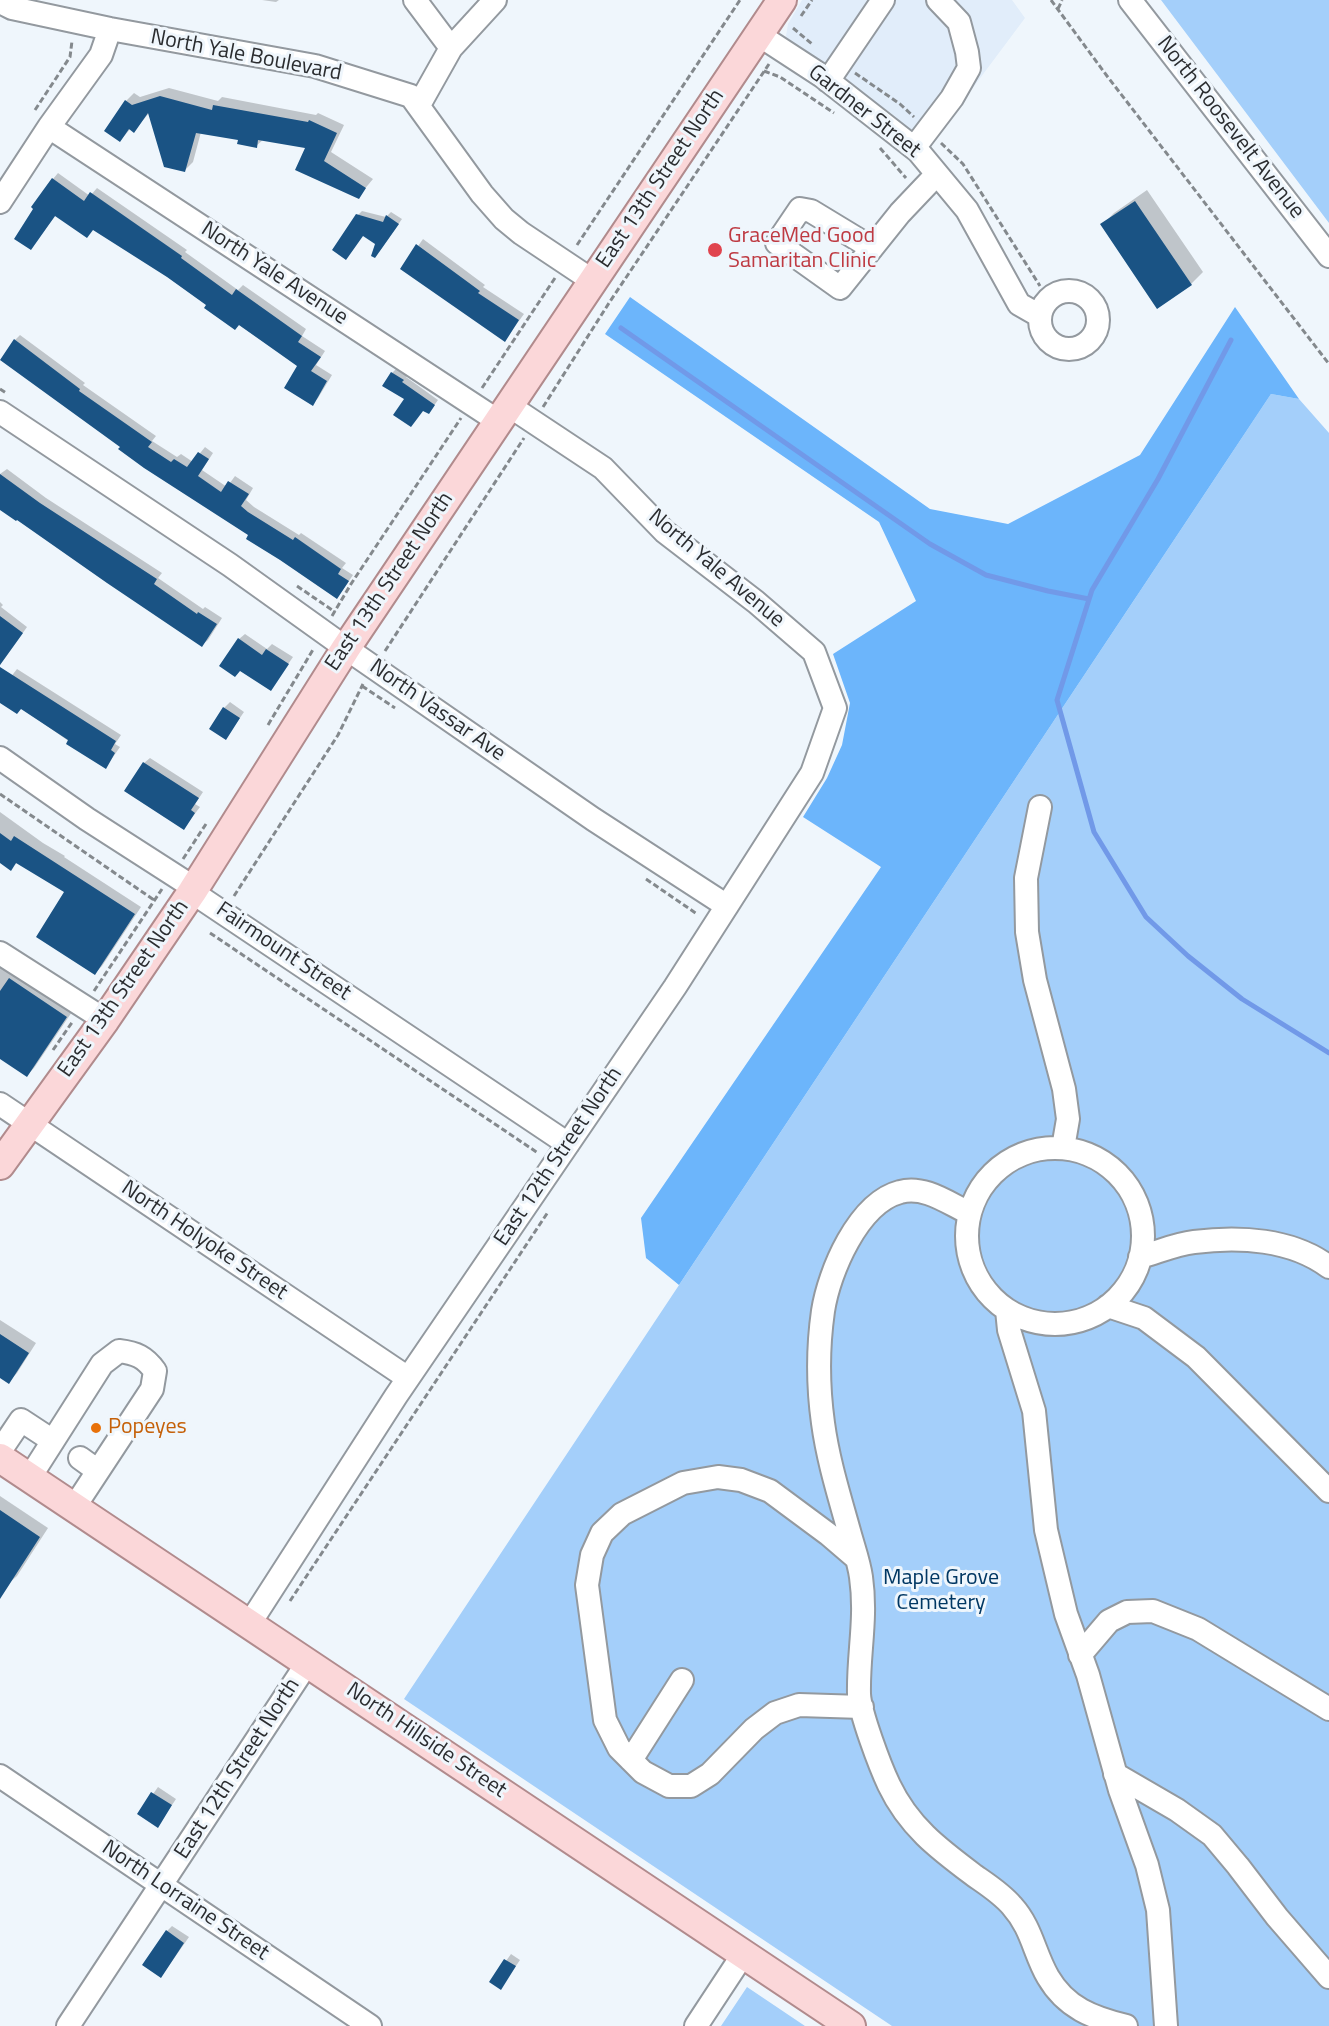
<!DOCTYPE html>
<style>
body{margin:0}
canvas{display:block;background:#eff6fc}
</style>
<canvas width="1329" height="2026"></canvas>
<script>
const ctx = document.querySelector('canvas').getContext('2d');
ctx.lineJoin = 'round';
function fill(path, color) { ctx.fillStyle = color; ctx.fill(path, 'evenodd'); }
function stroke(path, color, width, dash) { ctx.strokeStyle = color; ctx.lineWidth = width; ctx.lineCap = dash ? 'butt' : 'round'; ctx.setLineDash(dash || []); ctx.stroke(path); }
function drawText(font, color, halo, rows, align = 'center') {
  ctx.font = font + ' "Titillium Web",sans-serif'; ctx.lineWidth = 6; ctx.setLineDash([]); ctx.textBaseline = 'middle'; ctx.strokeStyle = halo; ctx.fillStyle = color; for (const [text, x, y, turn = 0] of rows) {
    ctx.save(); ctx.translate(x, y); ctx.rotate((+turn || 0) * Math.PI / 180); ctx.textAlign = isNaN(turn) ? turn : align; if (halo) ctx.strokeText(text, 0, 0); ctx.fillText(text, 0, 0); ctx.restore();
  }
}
const built = new Path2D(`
 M802,0H1012L1025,18L928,148L895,116L791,44L786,36L788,24Z`);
const green = new Path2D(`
 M1161,0H1329V223Z
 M1271,394L1299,399L1329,433V2026H892L404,1699Z
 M747,1987L805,2026H721Z`);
const forest = new Path2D(`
 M630,297L930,509L1008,524L1140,455L1235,307L1299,399L1271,394L679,1285L646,1258L641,1218L881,867L803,817L827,778L842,745L850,703L833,654L916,601L879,522L605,334Z`);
const shadow = new Path2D(`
 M262,0H279L276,2Z
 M169,88L218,101L222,97L316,115L318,113L344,125L331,152L373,179L358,197L307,147L264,139L256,146L240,139L201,132L193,162L185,170L149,113L134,131L131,128L120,141L126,101L134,93L140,97Z
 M58,173L90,196L97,188L187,250L185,252L238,290L243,285L306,329L302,336L325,351L316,365L332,375L318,398L312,404L299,366L135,254L94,229L56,215L31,248L53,179Z
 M1147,190L1203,272L1191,284L1102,225L1114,213Z
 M362,211L386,217L391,212L402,219L379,252L377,244L358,215Z
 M423,239L485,285L483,287L524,314L505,340L402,269Z
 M20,335L85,383L83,385L156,436L152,441L177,457L181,454L193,462L205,447L213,453L202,470L227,487L235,476L253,488L246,500L254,507L299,535L301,533L346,563L342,568L353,575L342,591L250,535L122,447L15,340Z
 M397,368L407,375L406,377L438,400L433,407L424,409L411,426L406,399L392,373Z
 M7,469L46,498L162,573L158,578L203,609L205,607L222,618L208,640L202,645L0,507V474Z
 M0,602L3,605L1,607L27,627L0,665Z
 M245,634L267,649L272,644L293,657L271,689L239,639Z
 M17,669L121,735L115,744L120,747L106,767L21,708L0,701V691Z
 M230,702L244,712L226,738L224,708Z
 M150,758L203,792L195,804L200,807L184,828L144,763Z
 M0,812L43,843L65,856L64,857L141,907L102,966L95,973L66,892L18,862L10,869L0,861Z
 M0,959L74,1009L34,1068L27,1075L0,1057Z
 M0,1320L36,1343L17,1373L9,1382L0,1376Z
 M0,1496L48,1528L17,1576L8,1584L0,1582Z
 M158,1787L176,1799L158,1826L139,1814Z
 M172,1926L189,1937L161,1977L167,1931Z
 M511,1954L520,1960L501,1988L491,1982Z`);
const stream = new Path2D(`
 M621,328L930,544L986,575L1048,591L1089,599
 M1231,340L1158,479L1092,590L1057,700L1094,832L1146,917L1188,956L1242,999L1329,1053`);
const building = new Path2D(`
 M160,96L212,110L213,105L308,122L309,120L337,133L324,161L366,188L359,199L295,170L305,148L258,140L257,148L237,144L238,140L196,133L185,172L164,167L148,113L134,133L129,129L120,142L104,131L125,100L132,105Z
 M52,178L84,201L90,192L182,256L181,258L232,295L236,289L302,336L298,342L321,357L311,371L327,381L313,406L284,388L297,366L239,325L235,330L204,308L206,305L167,277L93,230L87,238L55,216L31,250L14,239L33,209L31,207Z
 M1135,201L1192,285L1157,309L1100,224Z
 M356,214L383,222L386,215L399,224L375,258L371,256L375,244L363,236L346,260L332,250Z
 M416,244L480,291L478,293L519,320L505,342L400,269Z
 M14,339L80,389L79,391L152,442L148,447L171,462L174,459L187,467L198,452L209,459L198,476L221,492L228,481L249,494L241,506L248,512L293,540L295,537L341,569L338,574L349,581L337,599L280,560L246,539L248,535L144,468L118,449L120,447L0,360Z
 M391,372L404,380L402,382L435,405L429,414L423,411L411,427L393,415L404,399L382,386Z
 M0,474L40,503L157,579L154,584L197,614L198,612L217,624L202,647L107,583L17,520L16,521L0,510Z
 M0,616L23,633L0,665Z
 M238,638L262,655L266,649L289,664L271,691L240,671L235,677L219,666Z
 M0,667L116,741L111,750L115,753L106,769L66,744L68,740L21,709L17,714L0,703Z
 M223,707L240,718L226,740L209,729Z
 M143,762L199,798L191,810L195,813L184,830L124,791Z
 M0,833L11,841L14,836L135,914L95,975L36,937L64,892L16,863L11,871L0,863Z
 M9,978L67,1017L27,1077L0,1059V991Z
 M0,1334L29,1353L9,1384L0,1378Z
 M0,1510L40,1537L0,1599Z
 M151,1792L172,1805L158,1828L137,1814Z
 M166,1930L184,1943L161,1978L142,1965Z
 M504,1959L516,1966L501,1990L489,1982Z`);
const path = new Path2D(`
 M1051,0L1107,76L1329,364
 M1058,9L1062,0
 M801,16L812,0
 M793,28L812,44
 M764,71L780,77L834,113
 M855,73L900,104L914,117
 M35,110L70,57L72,41
 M941,143L963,164L1040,286
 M880,148L906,178
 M577,245L740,0
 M482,388L555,278
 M0,389L6,393
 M543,407L609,303L769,64
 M297,586L335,612
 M332,616L351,584L461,418
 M385,651L524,438
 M362,686L395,708
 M268,725L314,648
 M0,794L154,900
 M183,859L206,824
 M646,879L697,914
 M234,896L338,735L363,684
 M210,933L538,1153
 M94,991L162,889
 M53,1050L73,1021
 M290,1601L548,1212`);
const minor = new Path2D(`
 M415,0L451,48
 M1130,0L1329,256
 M0,2L12,8L110,29L315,66L411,96L482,194L504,219L521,233L593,281
 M759,35L822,76L918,151L967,210L1019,304L1040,316
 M828,81L883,0
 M419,105L451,48L495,0
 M49,127L498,421
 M914,148L952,98L969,68L967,52L959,22L938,0
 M0,202L49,127L101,55L110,29
 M872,248L811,211L800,209L777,243L840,288L900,213L937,174
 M1040 320a29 29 0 1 1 58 0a29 29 0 1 1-58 0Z
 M0,412L230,565L350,651L593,819L727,906
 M0,758L87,819L185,882L192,892L568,1144
 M1040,807L1026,878L1027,932L1035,980L1064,1089L1068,1119L1063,1148
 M0,953L105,1020
 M0,1104L408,1378
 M967 1236a88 88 0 1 1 176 0a88 88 0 1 1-176 0Z
 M969,1213C948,1203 924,1185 900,1192C858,1203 829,1272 823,1311C818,1346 818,1387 823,1423C828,1460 839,1495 849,1531C853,1546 859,1562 861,1577C867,1619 858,1654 859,1694C860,1713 880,1766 889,1785C909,1827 939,1849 975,1876C988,1885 1002,1894 1012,1906C1032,1928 1034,1953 1048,1977C1066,2008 1093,2018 1126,2026
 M1140,1257C1158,1252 1176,1244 1194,1242C1239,1236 1292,1239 1329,1267
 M1108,1306L1144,1318L1196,1357L1329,1491
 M1007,1310L1009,1330L1034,1411L1046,1530L1066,1614L1088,1675L1120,1790L1147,1865L1158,1910L1166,2026
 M0,1451L21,1420L53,1441
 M80,1458L98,1471
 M30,1477L102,1364L119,1351C136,1353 145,1357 155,1371L152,1389L75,1506
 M856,1558L828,1534L770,1491L741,1480L718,1477L683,1483L622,1514L602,1533L592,1555L587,1585L605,1720L619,1748L643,1772L669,1786H691L710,1774L754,1729L775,1713L799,1705L862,1707
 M250,1623L396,1396L675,987L812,773L835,708L814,652L756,602L665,532L603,468L508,405
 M1080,1655L1109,1621L1127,1612L1153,1611L1198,1629L1329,1709
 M631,1760L682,1680
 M1115,1774L1177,1810L1212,1835L1238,1866L1277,1917L1329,1977
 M0,1776L370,2026
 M68,2026L308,1662
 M696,2026L744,1953`);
const major = new Path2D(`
 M0,1165L105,1020L192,892L346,648L782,0
 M0,1458L851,2026`);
const markers = [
 [715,250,8,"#e0444e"],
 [96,1428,6,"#e8710a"]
];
const streetNames = [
 ["North Yale Boulevard",246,56,11],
 ["Gardner Street",864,112,38],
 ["North Roosevelt Avenue",1230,128,52],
 ["East 13th Street North",661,179,-56],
 ["North Yale Avenue",274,274,33],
 ["North Yale Avenue",716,569,40],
 ["East 13th Street North",390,582,-56],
 ["North Vassar Ave",437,711,35],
 ["Fairmount Street",283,952,34],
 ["East 13th Street North",124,989,-55],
 ["East 12th Street North",559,1157,-56],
 ["North Holyoke Street",204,1241,34],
 ["North Hillside Street",426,1741,34],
 ["East 12th Street North",238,1769,-57],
 ["North Lorraine Street",185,1901,34]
];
const healthNames = [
 ["GraceMed Good",728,237],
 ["Samaritan Clinic",728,262]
];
const foodNames = [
 ["Popeyes",108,1428]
];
const parkNames = [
 ["Maple Grove",941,1579],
 ["Cemetery",941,1604]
];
fill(built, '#e1edfa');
fill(green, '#a4cffa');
fill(forest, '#6cb5fb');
fill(shadow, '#0003');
stroke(stream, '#7199e8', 5);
fill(building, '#1a5384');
stroke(minor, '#93999f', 26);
stroke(major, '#b18b8d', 32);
stroke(path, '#84898d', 3, [6, 3]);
stroke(minor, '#fff', 22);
stroke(major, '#fbd7d9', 28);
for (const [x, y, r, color] of markers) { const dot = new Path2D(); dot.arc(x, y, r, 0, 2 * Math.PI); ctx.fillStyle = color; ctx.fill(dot); stroke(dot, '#eff6fc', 2); }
drawText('22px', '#2b2d30', '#eff6fc', streetNames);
drawText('22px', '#be3a42', '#eff6fc', healthNames, 'left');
drawText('22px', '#c56008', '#eff6fc', foodNames, 'left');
drawText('22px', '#003763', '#eff6fc', parkNames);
</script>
